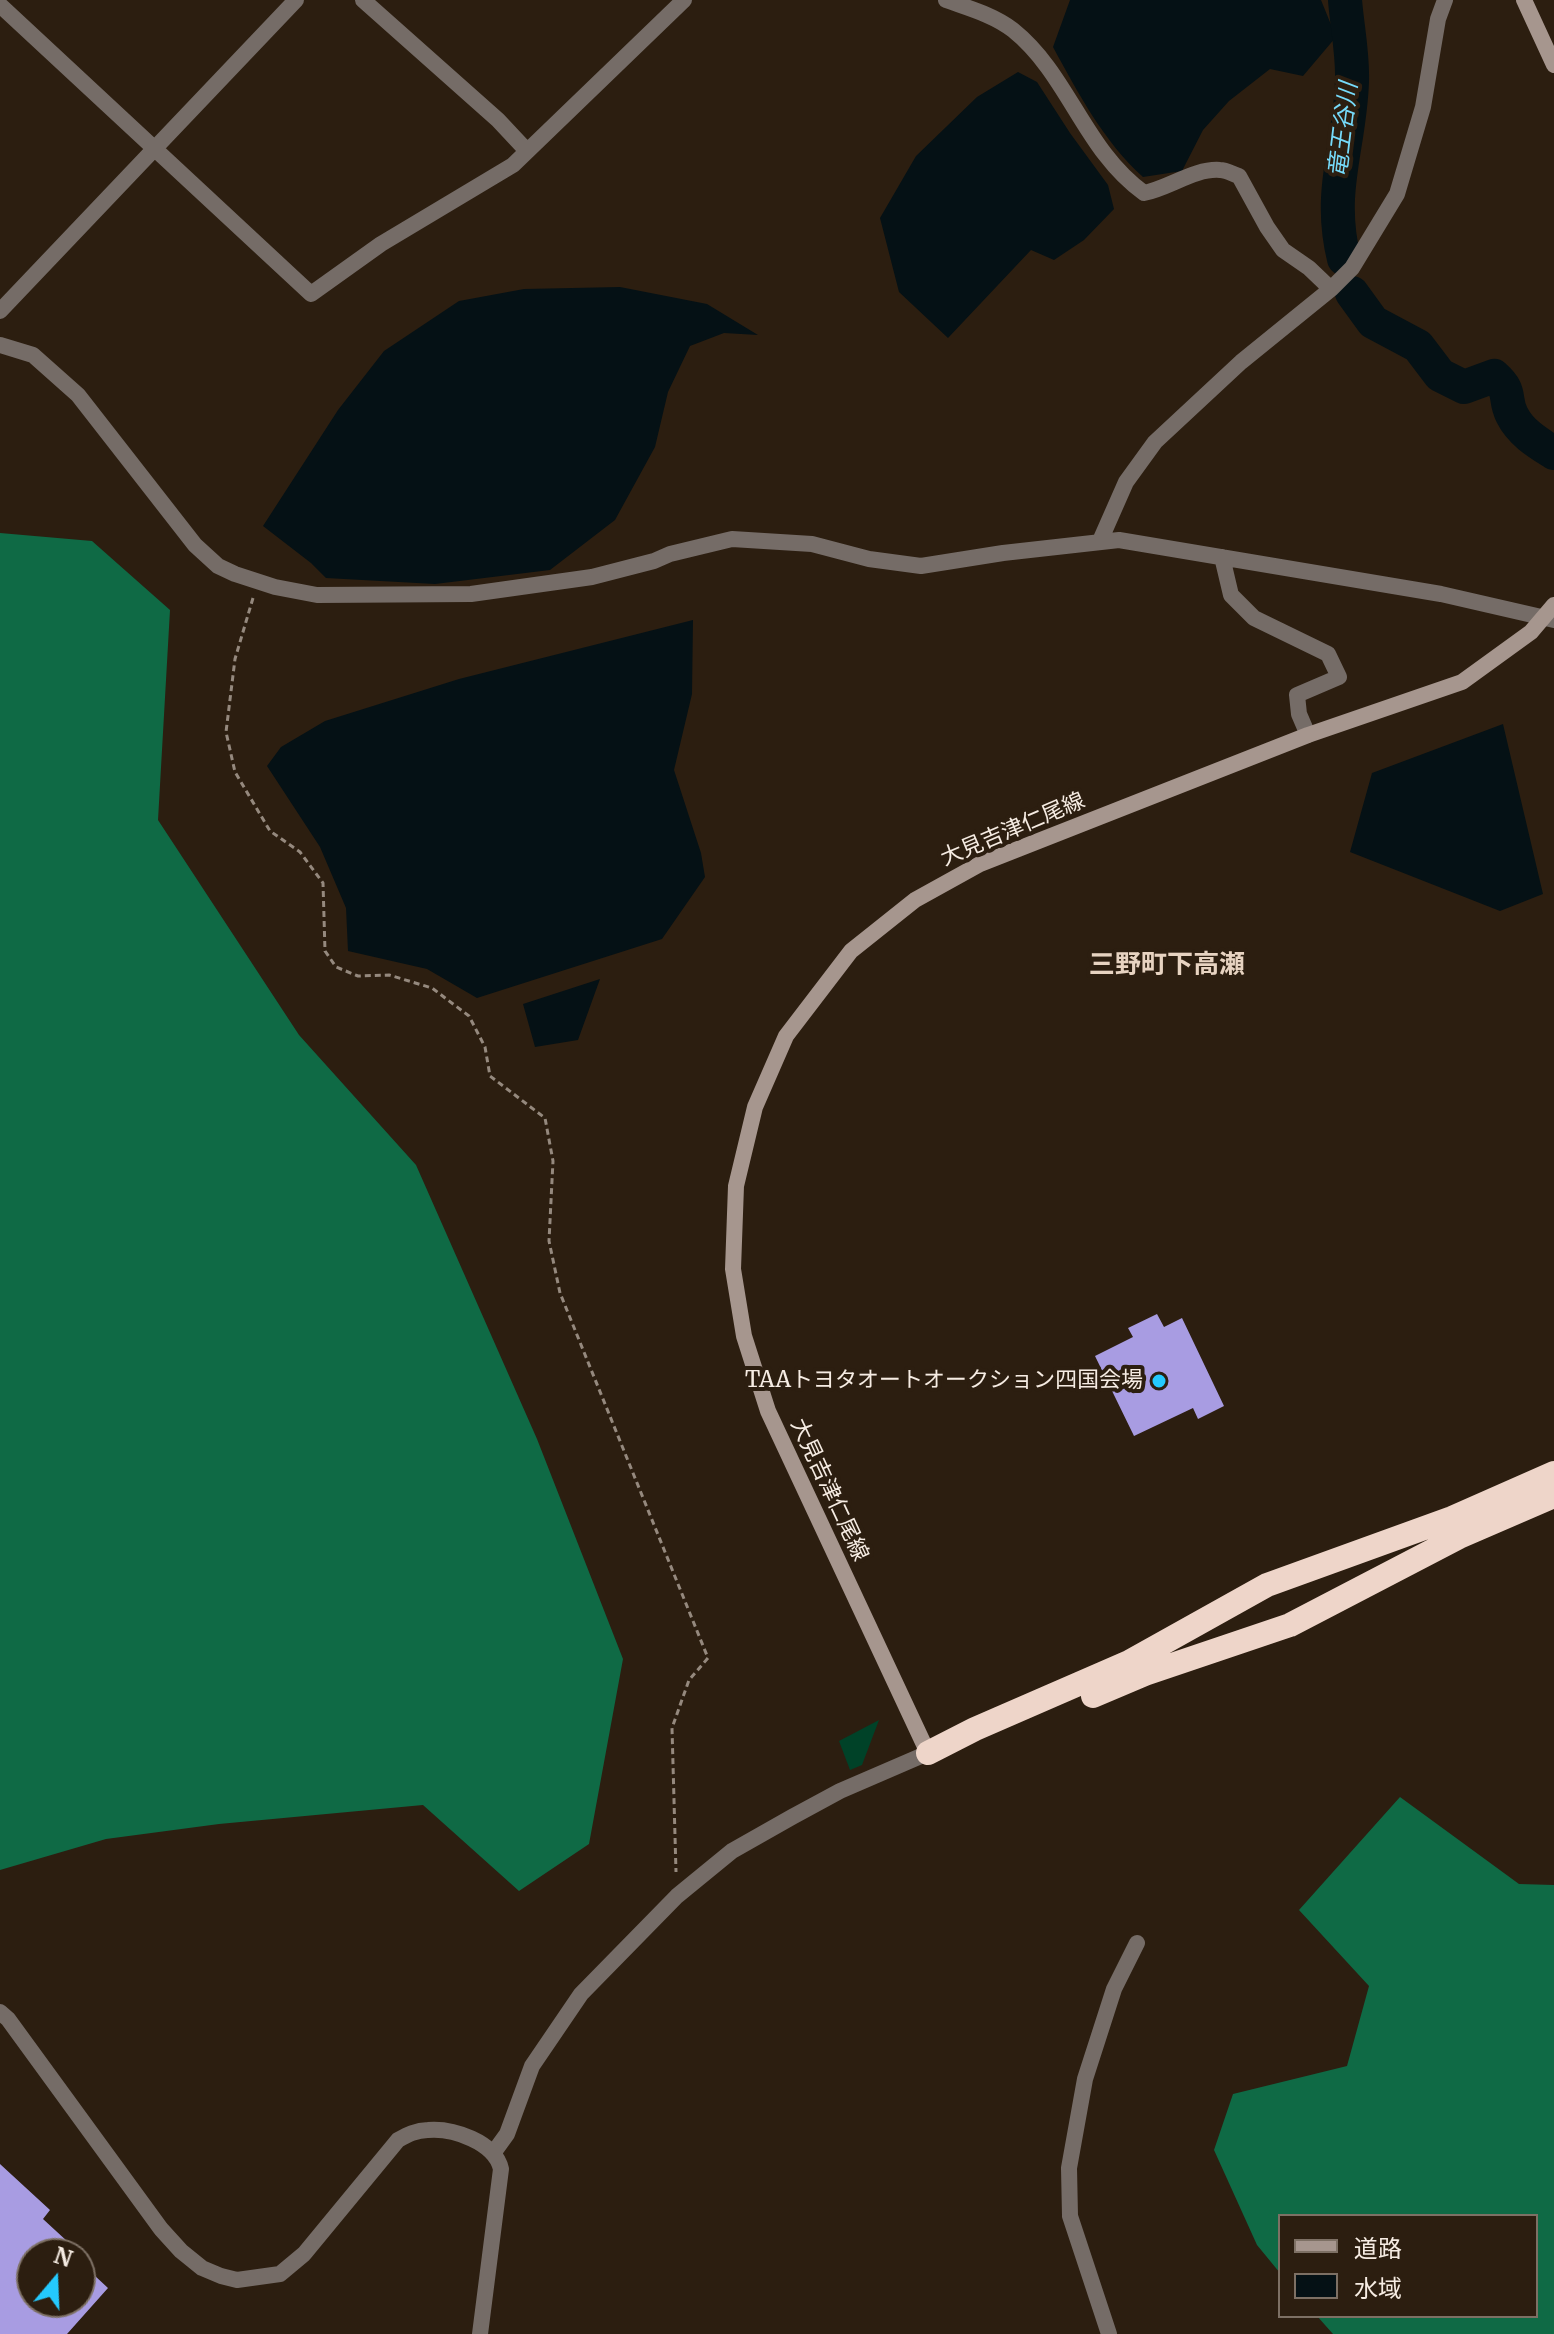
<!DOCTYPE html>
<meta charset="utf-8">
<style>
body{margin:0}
#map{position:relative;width:1554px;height:2334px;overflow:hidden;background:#2c1e10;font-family:Merriweather,"Noto Sans JP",serif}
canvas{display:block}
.legend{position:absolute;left:1278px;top:2214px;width:260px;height:104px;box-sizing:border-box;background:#2c1e10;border:2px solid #7d7064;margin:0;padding:10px 14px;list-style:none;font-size:24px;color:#f6ece3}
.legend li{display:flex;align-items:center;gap:16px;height:40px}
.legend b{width:40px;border:2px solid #7d7064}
.north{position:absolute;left:16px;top:2238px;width:80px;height:80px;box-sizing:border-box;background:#2c1e10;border:2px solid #7d7064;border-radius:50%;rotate:19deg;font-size:22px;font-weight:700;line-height:32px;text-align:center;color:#f6ece3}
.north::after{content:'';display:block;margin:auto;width:28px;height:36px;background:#24c9fe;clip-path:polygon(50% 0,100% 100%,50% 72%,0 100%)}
</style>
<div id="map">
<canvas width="1554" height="2334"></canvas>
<ul class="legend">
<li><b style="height:10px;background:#a6968e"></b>道路</li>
<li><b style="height:22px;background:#051115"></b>水域</li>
</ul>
<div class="north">N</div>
</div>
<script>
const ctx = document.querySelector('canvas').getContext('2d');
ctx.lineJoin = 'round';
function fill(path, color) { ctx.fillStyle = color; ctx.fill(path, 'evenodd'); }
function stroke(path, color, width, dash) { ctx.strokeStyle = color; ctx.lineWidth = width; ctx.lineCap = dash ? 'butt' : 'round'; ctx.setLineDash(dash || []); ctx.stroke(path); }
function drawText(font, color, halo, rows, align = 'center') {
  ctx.font = font + ' Merriweather,"Noto Sans JP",serif'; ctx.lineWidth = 8; ctx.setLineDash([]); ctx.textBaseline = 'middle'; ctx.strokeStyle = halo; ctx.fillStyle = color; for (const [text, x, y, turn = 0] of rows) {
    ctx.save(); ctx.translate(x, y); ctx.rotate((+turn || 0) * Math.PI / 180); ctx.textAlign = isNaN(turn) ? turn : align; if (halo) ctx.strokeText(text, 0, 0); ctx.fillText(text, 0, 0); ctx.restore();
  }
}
const green = new Path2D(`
 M879,1720L862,1765L850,1770L839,1741Z`);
const forest = new Path2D(`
 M0,533L92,541L170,610L158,820L299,1035L416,1165L537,1439L623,1659L589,1844L519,1891L423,1805L219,1824L106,1839L0,1870Z
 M1400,1797L1519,1884L1554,1885V2334H1333L1317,2316H1536V2216H1280V2273L1257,2245L1214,2150L1233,2094L1347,2066L1369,1986L1299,1910Z`);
const water = new Path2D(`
 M1070,0H1321L1336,37L1303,76L1270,69L1229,101L1203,130L1182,171L1143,177C1104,142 1078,93 1053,47Z
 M1018,72L1037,82L1070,133L1108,185L1114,209L1084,240L1054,260L1031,250L948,338L899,292L880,218L916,156L977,97Z
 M620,287L707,304L758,335L724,333L690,346L668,392L655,447L615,520L550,570L435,584L326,578L311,563L263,526L338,410L384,351L459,301L524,289Z
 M693,620L692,694L674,770L701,853L705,877L662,939L477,998L427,969L348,951L346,908L320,847L267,766L281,747L325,721L459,679Z
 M1503,724L1543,894L1500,911L1350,852L1372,773Z
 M600,979L578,1040L535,1047L523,1004Z`);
const river = new Path2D(`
 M1344,259C1327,190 1350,147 1352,81C1353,54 1347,26 1345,0
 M1352,293L1373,322L1418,346L1440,375L1464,387L1494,376C1513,393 1503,397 1512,415C1521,433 1538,443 1554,453`);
const building = new Path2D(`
 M1157,1314L1164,1327L1182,1318L1224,1406L1198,1419L1193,1408L1134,1436L1095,1356L1133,1337L1128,1328Z
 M0,2164L50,2210L43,2219L81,2254H32V2302H80V2262L108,2288L67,2334H0Z`);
const path = new Path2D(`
 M253,598L235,659L226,732L235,772L270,831L300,852L323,883L325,951L336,967L358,976L389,975L432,988L469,1016L485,1047L490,1076L545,1118L553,1161L549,1241L560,1293L708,1658L689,1680L672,1728L676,1872`);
const minor = new Path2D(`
 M363,0L498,120L527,151
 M946,0C968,8 994,15 1013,30C1069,75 1084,150 1144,193C1169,188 1195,168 1220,170C1226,170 1233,174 1239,176L1267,227L1283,250L1309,268L1331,289
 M0,5L311,294L381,244L513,165L684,0
 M0,311L296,0
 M0,345L33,355L78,395L195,545L218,566L235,574L275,587L317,595L471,594L592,577L654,561L670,554L732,539L812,544L869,559L921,566L1003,553L1119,540L1441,594L1554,620
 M1100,541L1126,482L1155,442L1241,362L1331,289L1352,268L1397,194L1423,107L1438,19L1445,0
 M1222,557L1231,595L1254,618L1328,654L1339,677L1297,695L1299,714L1308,735
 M1109,2334L1070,2216L1069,2168L1085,2079L1114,1989L1137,1943`);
const tertiary = new Path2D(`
 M0,2012L8,2019L161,2229L181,2251L202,2268L221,2276L237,2280L280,2274L304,2254L398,2140C407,2135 416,2130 428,2130C453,2128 495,2142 501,2169L480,2334
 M494,2152L507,2134L532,2066L581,1994L677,1896L732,1851L792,1817L840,1791L928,1753`);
const secondary = new Path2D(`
 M1524,0L1554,65
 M928,1753L768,1411L744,1336L733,1269L736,1186L755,1107L786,1036L851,951L915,900L980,864L1308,735L1462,682L1531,632L1554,605`);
const motorway = new Path2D(`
 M1093,1696L1145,1674L1290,1625L1459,1537L1554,1496
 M928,1753L975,1729L1129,1662L1267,1585L1452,1518L1554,1473`);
const markers = [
 [1159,1381,8,"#24c9fe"]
];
const streetNames = [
 ["大見吉津仁尾線",1013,830,-23],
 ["大見吉津仁尾線",829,1490,65]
];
const poiNames = [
 ["TAAトヨタオートオークション四国会場",1143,1381]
];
const waterNames = [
 ["竜王谷川",1344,130,-83]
];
const quarterNames = [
 ["三野町下高瀬",1167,966]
];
fill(green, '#004228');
fill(forest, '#0f6a45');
fill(water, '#051115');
stroke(river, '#051115', 34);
fill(building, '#a89ce2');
stroke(path, '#95897e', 3, [6, 4]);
stroke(minor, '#756c67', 16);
stroke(tertiary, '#756c67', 16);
stroke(secondary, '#a6968e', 16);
stroke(motorway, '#eed5c9', 24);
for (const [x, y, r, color] of markers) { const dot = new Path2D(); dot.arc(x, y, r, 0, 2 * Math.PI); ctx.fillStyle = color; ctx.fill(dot); stroke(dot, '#2c1e10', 3); }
drawText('22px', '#f6ece3', '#2c1e10', streetNames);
drawText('22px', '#f6ece3', '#2c1e10', poiNames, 'right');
drawText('italic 24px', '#76dbfb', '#2c1e10', waterNames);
drawText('bold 26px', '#e7d3c1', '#2c1e10', quarterNames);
</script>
